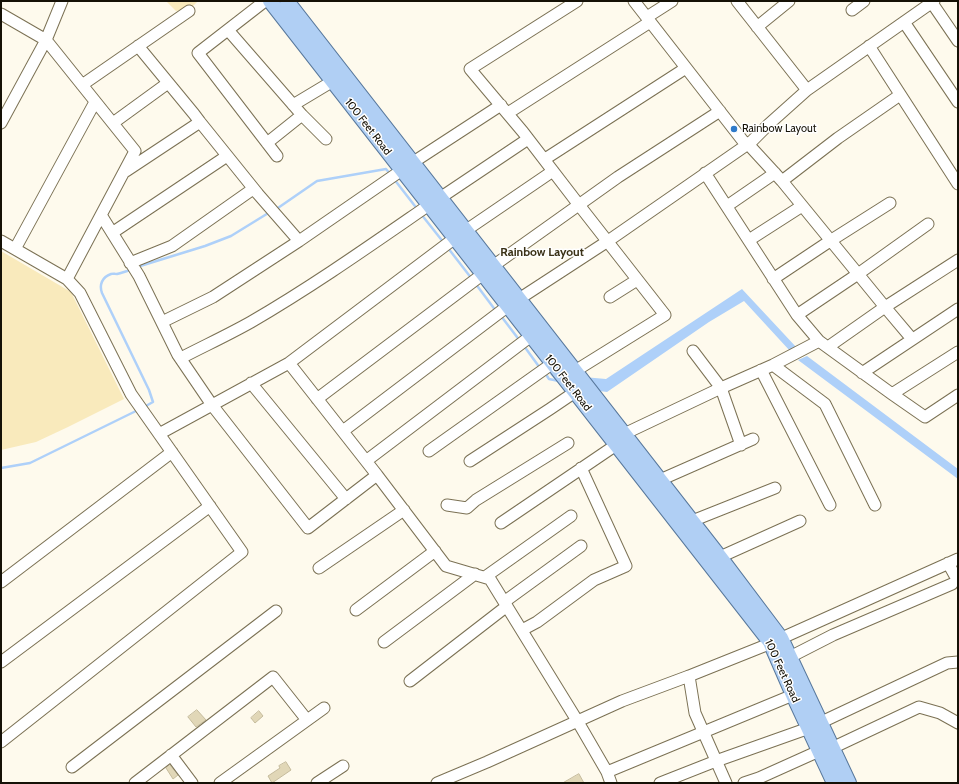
<!DOCTYPE html>
<style>
body{margin:0}
#map{position:relative;width:959px;height:784px;overflow:hidden;background:#fefaed;font-family:Cabin,sans-serif}
canvas{display:block}
.frame{position:absolute;inset:0;border:2px solid #151106;pointer-events:none}
</style>
<div id="map">
<canvas width="959" height="784"></canvas>
<div class="frame"></div>
</div>
<script>
const ctx = document.querySelector('canvas').getContext('2d');
ctx.lineJoin = 'round';
function fill(path, color) { ctx.fillStyle = color; ctx.fill(path, 'evenodd'); }
function stroke(path, color, width, dash) { ctx.strokeStyle = color; ctx.lineWidth = width; ctx.lineCap = dash ? 'butt' : 'round'; ctx.setLineDash(dash || []); ctx.stroke(path); }
function drawText(font, color, halo, rows, align = 'center') {
  ctx.font = font + ' Cabin,sans-serif'; ctx.lineWidth = 3; ctx.setLineDash([]); ctx.textBaseline = 'middle'; ctx.strokeStyle = halo; ctx.fillStyle = color; for (const [text, x, y, turn = 0] of rows) {
    ctx.save(); ctx.translate(x, y); ctx.rotate((+turn || 0) * Math.PI / 180); ctx.textAlign = isNaN(turn) ? turn : align; if (halo) ctx.strokeText(text, 0, 0); ctx.fillText(text, 0, 0); ctx.restore();
  }
}
const green = new Path2D(`
 M166,1H198L191,8L176,11Z
 M1,251L71,292L124,399L68,427L36,442L1,450Z`);
const water = new Path2D(`
 M742,289L797,348L790,351L744,301L709,322L607,392L561,386L550,374L606,379Z
 M807,356L958,469V479L798,360Z`);
const stream = new Path2D(`
 M394,179L418,210
 M275,210L317,181L386,169L391,175
 M421,214L444,243
 M448,248L472,279
 M137,267L205,246L231,236L270,212
 M131,270C126,271 122,273 117,274C112,274 116,273 111,274C102,277 99,285 102,293L149,390L153,402L144,407
 M475,283L496,311
 M501,316L520,341
 M524,346L540,368
 M545,373L549,379L559,381
 M1,468L30,463L138,410`);
const building = new Path2D(`
 M197,710L206,720L196,727L188,717Z
 M259,711L263,716L255,723L251,718Z
 M286,762L291,770L272,783L268,776L280,768L279,766Z
 M170,765L178,775L173,779L166,768Z
 M579,774L584,783H563Z`);
const minor = new Path2D(`
 M265,1L198,53L277,156
 M634,1L743,141L748,144L782,181L885,307L912,339
 M737,1L807,90
 M932,3L958,41
 M852,10L864,1
 M1,14L46,40L135,151L67,279
 M647,17L672,1
 M904,22L958,102
 M757,27L789,1
 M228,30L302,115L267,143
 M138,46L194,114L200,122L258,194L299,241L402,170
 M869,46L958,184
 M82,85L189,11
 M293,105L333,81
 M508,113L650,22
 M302,115L326,139
 M1,123L46,40L62,1
 M113,123L168,83
 M545,159L686,68
 M412,163L501,105
 M126,171L200,122
 M705,173L797,315L819,341L892,394L925,417L958,395
 M782,181L838,138L900,95
 M440,198L528,139
 M727,206L775,173
 M101,215L139,276L178,355L212,405L308,528L377,475L289,363
 M465,231L553,171
 M112,233L227,156
 M749,240L802,206
 M1,241L67,279L80,293L131,394L242,552L1,742
 M15,249L95,102
 M130,263L172,246L253,189
 M493,266L618,177L720,111
 M773,279L830,241L890,203
 M610,297L637,280
 M519,299L608,241L748,144L750,143L769,124L807,90L934,1
 M797,315L858,274L928,224
 M162,322L213,297L299,241
 M828,347L885,307L958,260
 M181,358C204,346 228,335 251,322C313,286 371,245 429,205
 M773,365L825,404L875,505
 M761,370L830,505
 M575,371L665,315L579,205L523,132L470,69L577,1
 M862,373L958,309
 M251,383L346,499
 M892,394L958,352
 M317,399L483,274
 M343,431L508,306
 M159,434L289,363L455,238
 M624,434L721,388L693,351
 M741,445L721,388L773,365L819,341
 M429,451L553,363
 M366,461L531,336
 M470,461L550,409L575,392
 M377,475L446,566L490,579L578,722L607,772L611,783
 M660,480L753,439
 M447,505L467,508L476,500L568,443
 M692,521L775,488
 M501,523L616,445
 M720,557L800,521
 M948,563L958,581
 M319,568L404,510
 M485,577L571,516
 M1,582L172,452
 M504,602L581,546
 M356,610L435,551
 M522,630L537,622L594,580L626,566L581,468
 M384,642L475,574
 M790,657L833,635L952,584
 M1,662L210,506
 M689,676L695,713L726,783
 M410,681L507,606
 M832,748L919,707L940,713L958,723
 M171,755L192,783
 M72,767L276,611
 M607,772L793,695
 M135,783L273,677L307,720
 M220,783L324,708
 M317,783L343,766
 M437,783L487,762L622,701L689,676L764,646L958,559
 M660,783L716,761L809,728L947,663L958,662
 M744,783L759,778L819,751`);
const major = new Path2D(`
 M270,1L770,642L793,695L834,783
 M287,1L720,557L781,638L849,783`);
const markers = [
 [734,129,4,"#2f7aca"]
];
const streetNames = [
 ["100 Feet Road",368,127,52],
 ["100 Feet Road",568,383,52],
 ["100 Feet Road",782,671,65]
];
const poiNames = [
 ["Rainbow Layout",742,129]
];
const neighbourhoodNames = [
 ["Rainbow Layout",542,252]
];
fill(green, '#f9eabc');
fill(water, '#aed0f9');
stroke(stream, '#aed0f9', 2.5);
fill(building, '#e1d7b7');
stroke(building, '#c5bb9c', 1);
stroke(minor, '#7b7154', 13);
stroke(major, '#58789c', 16);
stroke(minor, '#fff', 11);
stroke(major, '#b0cff4', 14);
for (const [x, y, r, color] of markers) { const dot = new Path2D(); dot.arc(x, y, r, 0, 2 * Math.PI); ctx.fillStyle = color; ctx.fill(dot); stroke(dot, '#fff', 1.5); }
drawText('11px', '#151106', '#fff', streetNames);
drawText('11px', '#151106', '#fff', poiNames, 'left');
drawText('bold 12px', '#3a3116', '#fff', neighbourhoodNames);
</script>
